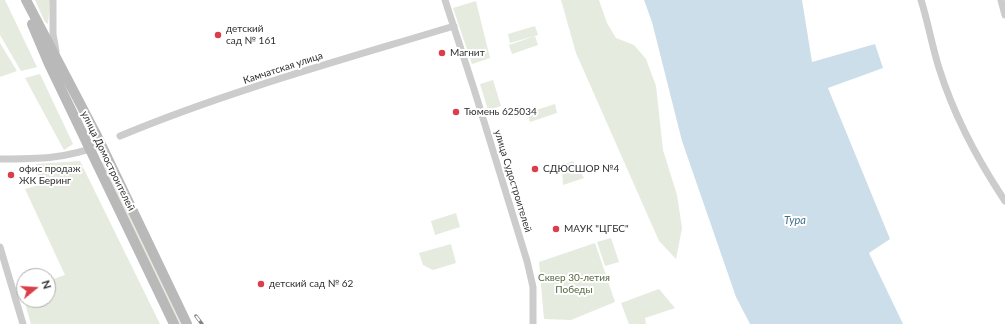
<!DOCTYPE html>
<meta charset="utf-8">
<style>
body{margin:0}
#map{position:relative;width:1005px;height:324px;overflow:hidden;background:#fff;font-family:Lato,sans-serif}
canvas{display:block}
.north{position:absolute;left:16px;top:268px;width:40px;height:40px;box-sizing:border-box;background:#fff;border:1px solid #acacac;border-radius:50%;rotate:72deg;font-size:11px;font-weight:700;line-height:16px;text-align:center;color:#2f2f2f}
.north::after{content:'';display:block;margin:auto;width:14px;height:18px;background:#d93f4b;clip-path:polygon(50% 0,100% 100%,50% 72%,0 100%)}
</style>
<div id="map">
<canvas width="1005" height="324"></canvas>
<div class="north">N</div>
</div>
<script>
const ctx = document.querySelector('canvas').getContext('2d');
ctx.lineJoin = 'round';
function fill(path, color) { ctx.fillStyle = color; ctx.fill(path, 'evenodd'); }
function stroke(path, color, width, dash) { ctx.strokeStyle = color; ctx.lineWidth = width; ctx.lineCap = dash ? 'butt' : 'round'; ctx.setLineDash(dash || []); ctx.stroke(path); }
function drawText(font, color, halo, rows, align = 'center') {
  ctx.font = font + ' Lato,sans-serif'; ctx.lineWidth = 4; ctx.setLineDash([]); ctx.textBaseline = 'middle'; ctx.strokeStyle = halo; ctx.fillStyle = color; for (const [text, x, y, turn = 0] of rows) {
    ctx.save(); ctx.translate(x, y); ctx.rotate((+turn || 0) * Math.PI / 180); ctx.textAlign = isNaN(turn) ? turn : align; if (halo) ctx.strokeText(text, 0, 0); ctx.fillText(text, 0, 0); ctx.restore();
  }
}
const green = new Path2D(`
 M0,0H5L37,67L21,71L0,35Z
 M35,0H50L48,24L45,22Z
 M561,0H599L607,23L616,38L634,45L646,59L656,86L663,150L677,195L682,228L676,259L659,241L576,53Z
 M476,1L490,58L472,64L453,8Z
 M535,26L538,35L510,43L508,34Z
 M535,36L538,45L512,54L509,45Z
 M0,43L17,71L0,77Z
 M40,74L73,144L64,150L25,78Z
 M493,80L501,106L488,110L480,84Z
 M555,104L557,113L530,122L527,113Z
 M80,161L160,324H31L24,300H48V281L65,275L25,189L39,185L36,164Z
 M573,161L584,178L563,185L562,165Z
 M102,162L105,163L182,324H178Z
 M456,213L460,227L435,235L431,221Z
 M611,238L619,262L605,266L597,242Z
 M595,243L615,302L571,320L544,319L539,262Z
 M451,244L456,263L433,270L423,265L419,253Z
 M659,289L675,308L645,318L646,324H629L621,303Z`);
const water = new Path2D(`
 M644,0H802L812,62L875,44L883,68L828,88L890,239L869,253L903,324H750L736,297L682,141L652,22Z`);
const minor = new Path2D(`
 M53,0V34L56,51
 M445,0L474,89L527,261L533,287V324
 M921,0C928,22 932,46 939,68C954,116 977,159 1005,201
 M1001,0L1005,15
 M120,136C228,91 342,60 454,26
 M0,159C38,159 65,159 101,145
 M0,247L23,324`);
const secondary = new Path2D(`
 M26,0L96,134L187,324
 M32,24L49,64L174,324`);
const rail = new Path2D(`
 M196,316L202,324`);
const markers = [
 [218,35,4,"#d93f4b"],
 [442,53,4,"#d93f4b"],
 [456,112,4,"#d93f4b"],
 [535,169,4,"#d93f4b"],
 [11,175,4,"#d93f4b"],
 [556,229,4,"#d93f4b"],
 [261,284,4,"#d93f4b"]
];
const poiNames = [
 ["детский",226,29],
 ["сад № 161",226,41],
 ["Магнит",450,53],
 ["Тюмень 625034",464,112],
 ["офис продаж",19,169],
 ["ЖК Беринг",19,181],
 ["СДЮСШОР №4",543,169],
 ["МАУК \"ЦГБС\"",564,229],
 ["детский сад № 62",269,284]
];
const streetNames = [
 ["Камчатская улица",283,68,-18],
 ["улица Домостроителей",108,161,64],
 ["улица Судостроителей",513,181,73]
];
const parkNames = [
 ["Сквер 30-летия",574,278],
 ["Победы",574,290]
];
const waterNames = [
 ["Тура",795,220]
];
fill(green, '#e5ebde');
fill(water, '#ccdeea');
stroke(minor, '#ccc', 7);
stroke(secondary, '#b9b9b9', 10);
stroke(rail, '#848484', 3.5);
stroke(rail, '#fff', 2, [6]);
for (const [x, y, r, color] of markers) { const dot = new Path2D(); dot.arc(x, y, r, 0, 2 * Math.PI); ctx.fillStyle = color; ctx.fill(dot); stroke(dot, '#fff', 1.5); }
drawText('10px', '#2f2f2f', '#fff', poiNames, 'left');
drawText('10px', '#2f2f2f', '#fff', streetNames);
drawText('10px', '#536840', '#fff', parkNames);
drawText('italic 11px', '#43708c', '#fff', waterNames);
</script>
